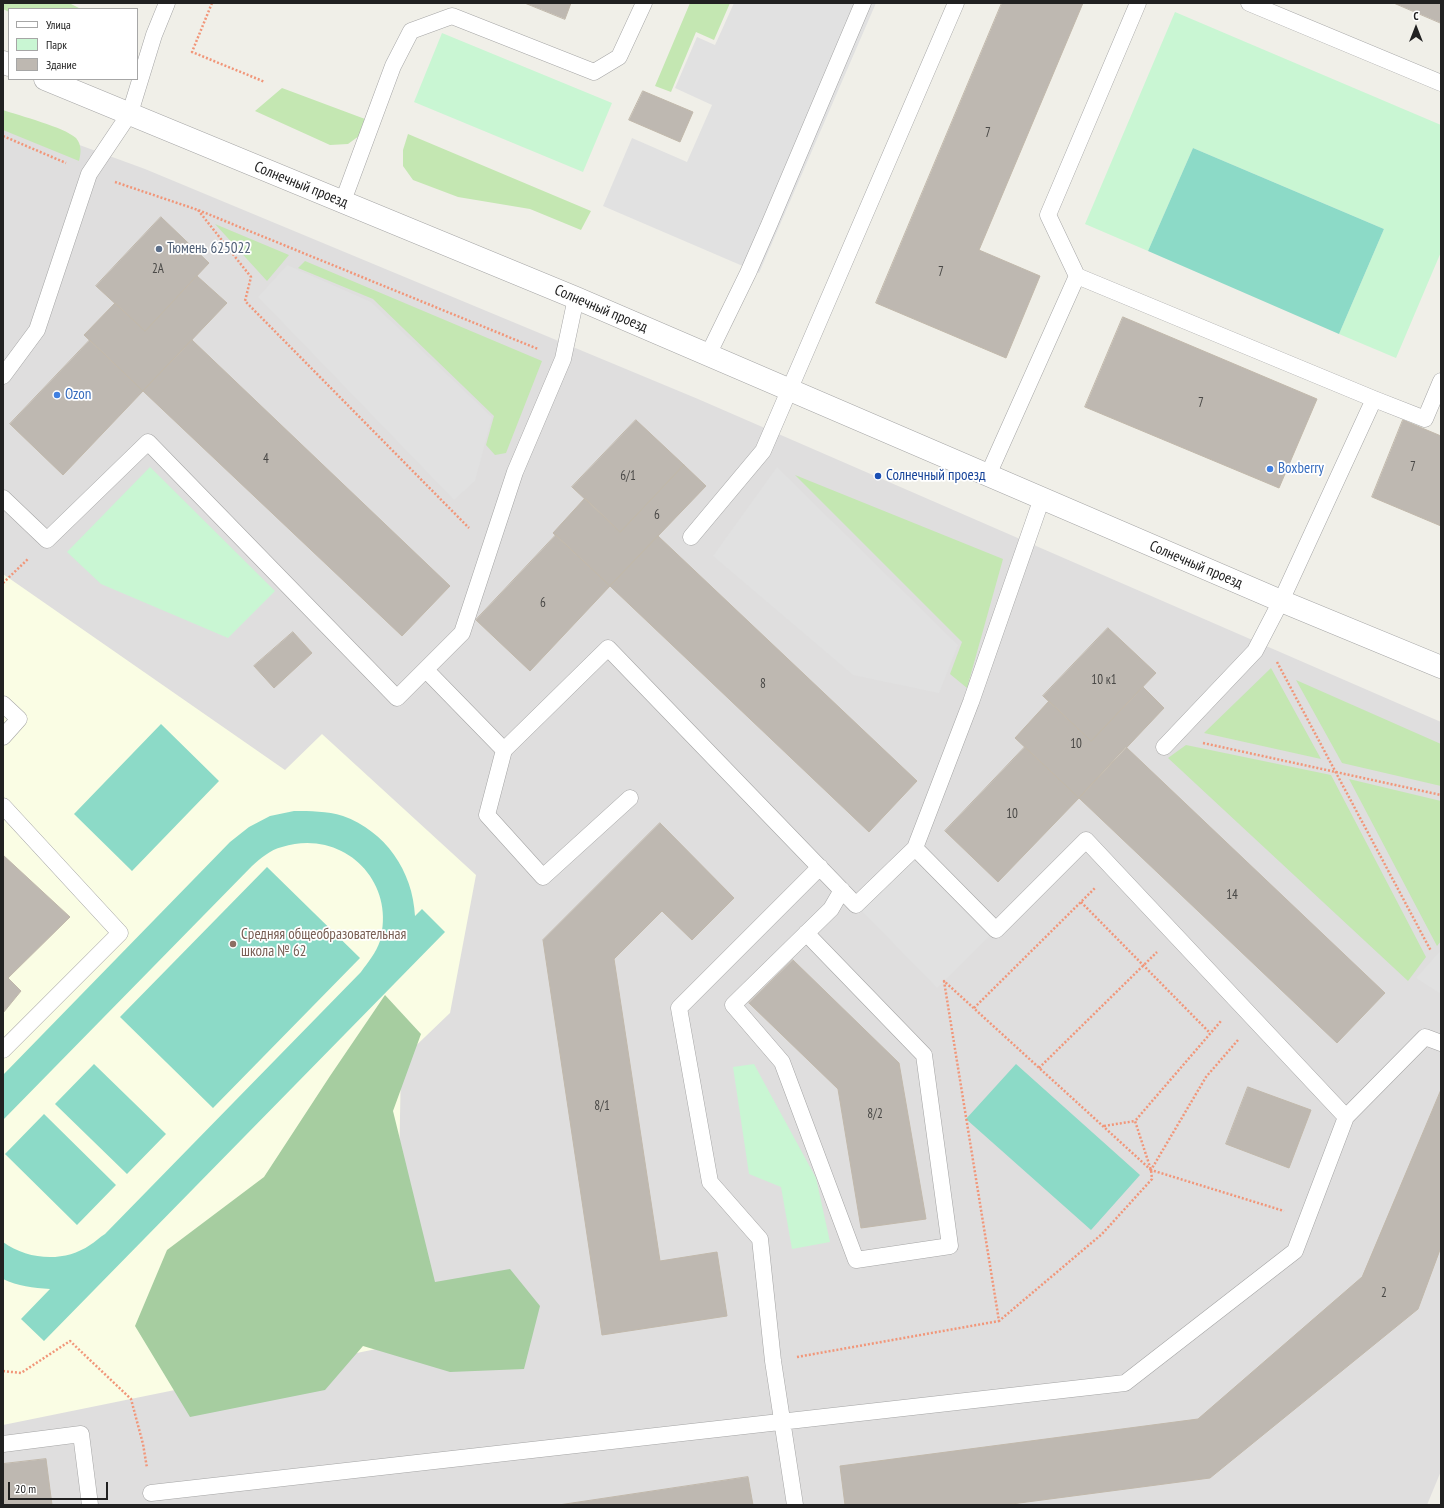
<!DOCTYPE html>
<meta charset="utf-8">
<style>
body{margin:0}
#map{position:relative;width:1444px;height:1508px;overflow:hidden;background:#f0efe8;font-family:"PT Sans Narrow",sans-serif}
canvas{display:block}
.frame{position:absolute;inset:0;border:4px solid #212121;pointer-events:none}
.legend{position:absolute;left:8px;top:8px;width:130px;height:72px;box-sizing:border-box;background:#fff;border:1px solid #a6a6a6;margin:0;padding:5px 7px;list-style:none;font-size:12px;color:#212121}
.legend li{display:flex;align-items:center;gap:8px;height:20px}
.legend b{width:20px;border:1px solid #a6a6a6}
.north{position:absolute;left:1396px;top:8px;width:40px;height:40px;-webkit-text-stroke:3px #fff;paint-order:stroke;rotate:0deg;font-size:11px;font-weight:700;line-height:16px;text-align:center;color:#212121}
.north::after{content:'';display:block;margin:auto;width:14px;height:18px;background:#212121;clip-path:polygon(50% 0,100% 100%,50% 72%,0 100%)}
.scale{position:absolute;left:8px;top:1482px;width:100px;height:18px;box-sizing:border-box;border:2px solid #212121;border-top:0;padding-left:5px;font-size:12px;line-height:14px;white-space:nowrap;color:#212121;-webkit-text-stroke:3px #fff;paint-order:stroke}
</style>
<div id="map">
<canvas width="1444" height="1508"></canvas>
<div class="frame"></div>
<ul class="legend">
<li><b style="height:5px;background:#fff"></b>Улица</li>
<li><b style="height:11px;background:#c9f6d3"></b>Парк</li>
<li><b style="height:11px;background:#beb8b1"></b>Здание</li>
</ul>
<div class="north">С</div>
<div class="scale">20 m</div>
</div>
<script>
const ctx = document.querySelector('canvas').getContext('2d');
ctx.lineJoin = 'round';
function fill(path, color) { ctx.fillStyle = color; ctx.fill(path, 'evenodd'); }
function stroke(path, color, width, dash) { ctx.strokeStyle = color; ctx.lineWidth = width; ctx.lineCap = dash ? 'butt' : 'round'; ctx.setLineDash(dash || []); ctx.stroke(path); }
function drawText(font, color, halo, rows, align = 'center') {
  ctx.font = font + ' "PT Sans Narrow",sans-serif'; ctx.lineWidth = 3.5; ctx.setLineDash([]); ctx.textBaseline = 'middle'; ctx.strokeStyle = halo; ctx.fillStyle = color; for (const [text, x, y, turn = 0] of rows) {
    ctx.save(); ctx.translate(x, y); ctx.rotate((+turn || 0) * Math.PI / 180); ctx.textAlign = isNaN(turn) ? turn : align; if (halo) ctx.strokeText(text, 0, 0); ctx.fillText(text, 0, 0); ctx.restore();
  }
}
const residential = new Path2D(`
 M3,117L145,169L698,399L1441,722V1471L1427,1505H3Z`);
const education = new Path2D(`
 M3,574L285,770L322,734L476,875L450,1013L401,1060L396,1345L3,1425Z`);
const grass = new Path2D(`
 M3,3H69L81,9H9V12L3,9Z
 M690,3H730L714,40L696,32L671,92L655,86Z
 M282,88L365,119L359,136L348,144L330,145L255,111Z
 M3,110C20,116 64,127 76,138C82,145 81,153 79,161L3,130Z
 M408,134L591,211L581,230L530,209L458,197L413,180L403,166V150Z
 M215,224L289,255L267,281Z
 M305,261L542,361L506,453L495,455L486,445L494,416L373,299L298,268Z
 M795,475L1003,559L967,688L950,674L962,642Z
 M1271,668L1321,759L1204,733Z
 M1296,680L1441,744V786L1342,763Z
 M1186,745L1331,775L1426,957L1408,981L1168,758Z
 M1349,779L1441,801V941L1437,946Z`);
const forest = new Path2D(`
 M385,995L421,1034L393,1111L435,1282L510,1269L540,1306L524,1369L450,1372L363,1346L325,1390L190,1417L135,1326L167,1250L264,1177L330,1076Z`);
const park = new Path2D(`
 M1175,12L1441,125V252L1396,358L1339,334L1384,229L1193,148L1148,251L1085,224Z
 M442,33L612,103L583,172L414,102Z
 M150,467L275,591L228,638L101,584L67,552Z
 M754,1064L816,1178L830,1242L792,1249L781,1187L749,1174L733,1067Z`);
const pitch = new Path2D(`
 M1193,148L1384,229L1339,334L1148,251Z
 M161,724L219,781L132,871L74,814Z
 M294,811C310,811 327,811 343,816C385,831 413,871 415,916L422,909L445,932L44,1341L21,1319L50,1289C33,1288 18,1286 3,1279V1242C28,1260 64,1263 90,1245C95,1242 100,1237 105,1234L361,972C368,962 376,953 380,941C397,880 342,828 282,847C270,850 261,858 252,866L3,1120V1075L230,842L249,827L270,816Z
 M267,867L360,958L213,1108L120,1017Z
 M94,1064L166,1134L127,1174L55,1104Z
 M1016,1064L1140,1175L1091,1230L966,1119Z
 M44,1114L116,1185L77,1225L5,1154Z`);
const parking = new Path2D(`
 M734,3H876L759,273L603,206L632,138L687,162L712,105L675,88L697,37L715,45Z
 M287,265L371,302L492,417L475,481L454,500L258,297Z
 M777,467L958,645L939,693L853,675L713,556Z
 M915,848L996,930L937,988L856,905Z
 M1441,950V994L1416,978Z`);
const building = new Path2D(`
 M525,3H571L565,19Z
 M1002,3H1083L979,250L1040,276L1006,358L876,303Z
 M1394,3H1441V23Z
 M643,91L693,112L680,142L629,120Z
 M161,217L209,263L145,331L96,286Z
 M197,276L227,303L143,391L84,335L115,303L145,331Z
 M1123,317L1317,399L1279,488L1085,407Z
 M90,340L143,391L63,475L10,424Z
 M192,340L450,586L402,636L143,391Z
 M636,420L684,465L620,532L572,487Z
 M1403,420L1441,436V526L1372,497Z
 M684,465L706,486L610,586L553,533L585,498L620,532Z
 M556,535L610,586L530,671L476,620Z
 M658,536L917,781L869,832L610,586Z
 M1108,628L1156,673L1091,741L1043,696Z
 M293,632L312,653L274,688L254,666Z
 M1143,687L1164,708L1079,798L1015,738L1049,701L1091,741Z
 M1025,747L1079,798L998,882L945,831Z
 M1126,747L1385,993L1337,1043L1079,798Z
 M660,823L734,898L692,940L662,911L614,959L660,1261L717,1252L727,1316L602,1335L543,940Z
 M3,855L70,917L8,978L21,991L3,1013Z
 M793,960L899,1063L926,1219L861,1228L838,1089L749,1003Z
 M1248,1087L1311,1110L1289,1168L1226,1144Z
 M1441,1090V1247L1418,1309L1210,1478L1004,1505H845L840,1466L1198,1419L1362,1277Z
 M46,1459L52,1505H3V1464Z
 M748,1477L753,1505H559Z`);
const path = new Path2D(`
 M212,3L192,52L265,82
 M3,136L66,163
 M115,182L198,210L538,349
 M198,210L251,277L245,301L469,528
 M3,583L28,559
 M1277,662L1431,951
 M1203,743L1441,795
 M1081,902L1210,1033
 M974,1008L1096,887
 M1238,1040L1206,1077L1151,1170L1284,1211
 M1039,1068L1157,952
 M1104,1126L1135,1121
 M1151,1170L944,981L999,1321L1102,1234L1152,1179L1151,1170L1135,1121L1221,1021
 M797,1357L999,1321
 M3,1371L21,1373L70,1341L131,1399L143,1444L147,1468`);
const service = new Path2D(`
 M1138,3L1048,215L1077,276L1374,399L1425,419L1441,381
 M1249,3L1441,83
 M343,201L393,66L411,31L452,16L594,72L619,57L644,3
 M708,355L748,273L769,225L863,3
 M3,376L37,330L89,174L130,113L154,35L167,3
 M988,475L1077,276
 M3,498L47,540L148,442L397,698L462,633L515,472L563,359L576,298
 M691,537L763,451L956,3
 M426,670L504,750L608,648L856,905L915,848L971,702L1042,498
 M3,704L19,719L3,737
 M1164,747L1255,651L1281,601L1374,399
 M504,750L487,815L543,877L630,798
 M3,806L120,933L3,1050
 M915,848L996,930L1086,840L1346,1117L1425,1037L1441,1043
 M806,933L924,1055L950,1246L856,1260L782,1062L733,1005L831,909L842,890
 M3,1444L81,1434L90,1505
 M151,1493L1125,1383L1295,1251L1346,1117
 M795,1505L773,1361L760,1239L710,1182L679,1008L820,867`);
const tertiary = new Path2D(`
 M3,62L9,65
 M45,79L576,298L1281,601L1441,667`);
const markers = [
 [159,249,4,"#5c6f8a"],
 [57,395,4,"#3f7fe0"],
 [1270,469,4,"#3f7fe0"],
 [878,476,4,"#1a4fb4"],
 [233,944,4,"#8d6e63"]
];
const numberNames = [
 ["7",988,133],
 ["2А",158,269],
 ["7",941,272],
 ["7",1201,403],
 ["4",266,459],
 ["7",1413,467],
 ["6/1",628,476],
 ["6",657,515],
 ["6",543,603],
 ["10 к1",1104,680],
 ["8",763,684],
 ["10",1076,744],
 ["10",1012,814],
 ["14",1232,895],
 ["8/1",602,1106],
 ["8/2",875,1114],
 ["2",1384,1293]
];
const streetNames = [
 ["Солнечный проезд",301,185,22],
 ["Солнечный проезд",601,309,23],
 ["Солнечный проезд",1196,565,23]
];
const serviceNames = [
 ["Тюмень 625022",167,249]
];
const shopNames = [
 ["Ozon",65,395],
 ["Boxberry",1278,469]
];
const transitNames = [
 ["Солнечный проезд",886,476]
];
const educationNames = [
 ["Средняя общеобразовательная",241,935],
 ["школа № 62",241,952]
];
fill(residential, '#dfdede');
fill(education, '#fafde4');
fill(grass, '#c4e7b2');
fill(forest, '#a6cda0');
fill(park, '#c9f6d3');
fill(pitch, '#8cdac7');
fill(parking, '#e1e1e1');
fill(building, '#beb8b1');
stroke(building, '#c1b8ab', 1);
stroke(service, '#a5a5a5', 17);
stroke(tertiary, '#a5a5a5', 23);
stroke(path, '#f19679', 2.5, [2, 2]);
stroke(service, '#fff', 16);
stroke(tertiary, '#fff', 22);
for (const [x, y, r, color] of markers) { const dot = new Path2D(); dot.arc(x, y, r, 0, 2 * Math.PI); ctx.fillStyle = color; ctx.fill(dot); stroke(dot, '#fff', 1.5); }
drawText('13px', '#484745', null, numberNames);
drawText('15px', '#212121', '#fff', streetNames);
drawText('15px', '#4e5e75', '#fff', serviceNames, 'left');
drawText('15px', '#366cbe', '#fff', shopNames, 'left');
drawText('15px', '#164399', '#fff', transitNames, 'left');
drawText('15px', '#785e54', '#fff', educationNames, 'left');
</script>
